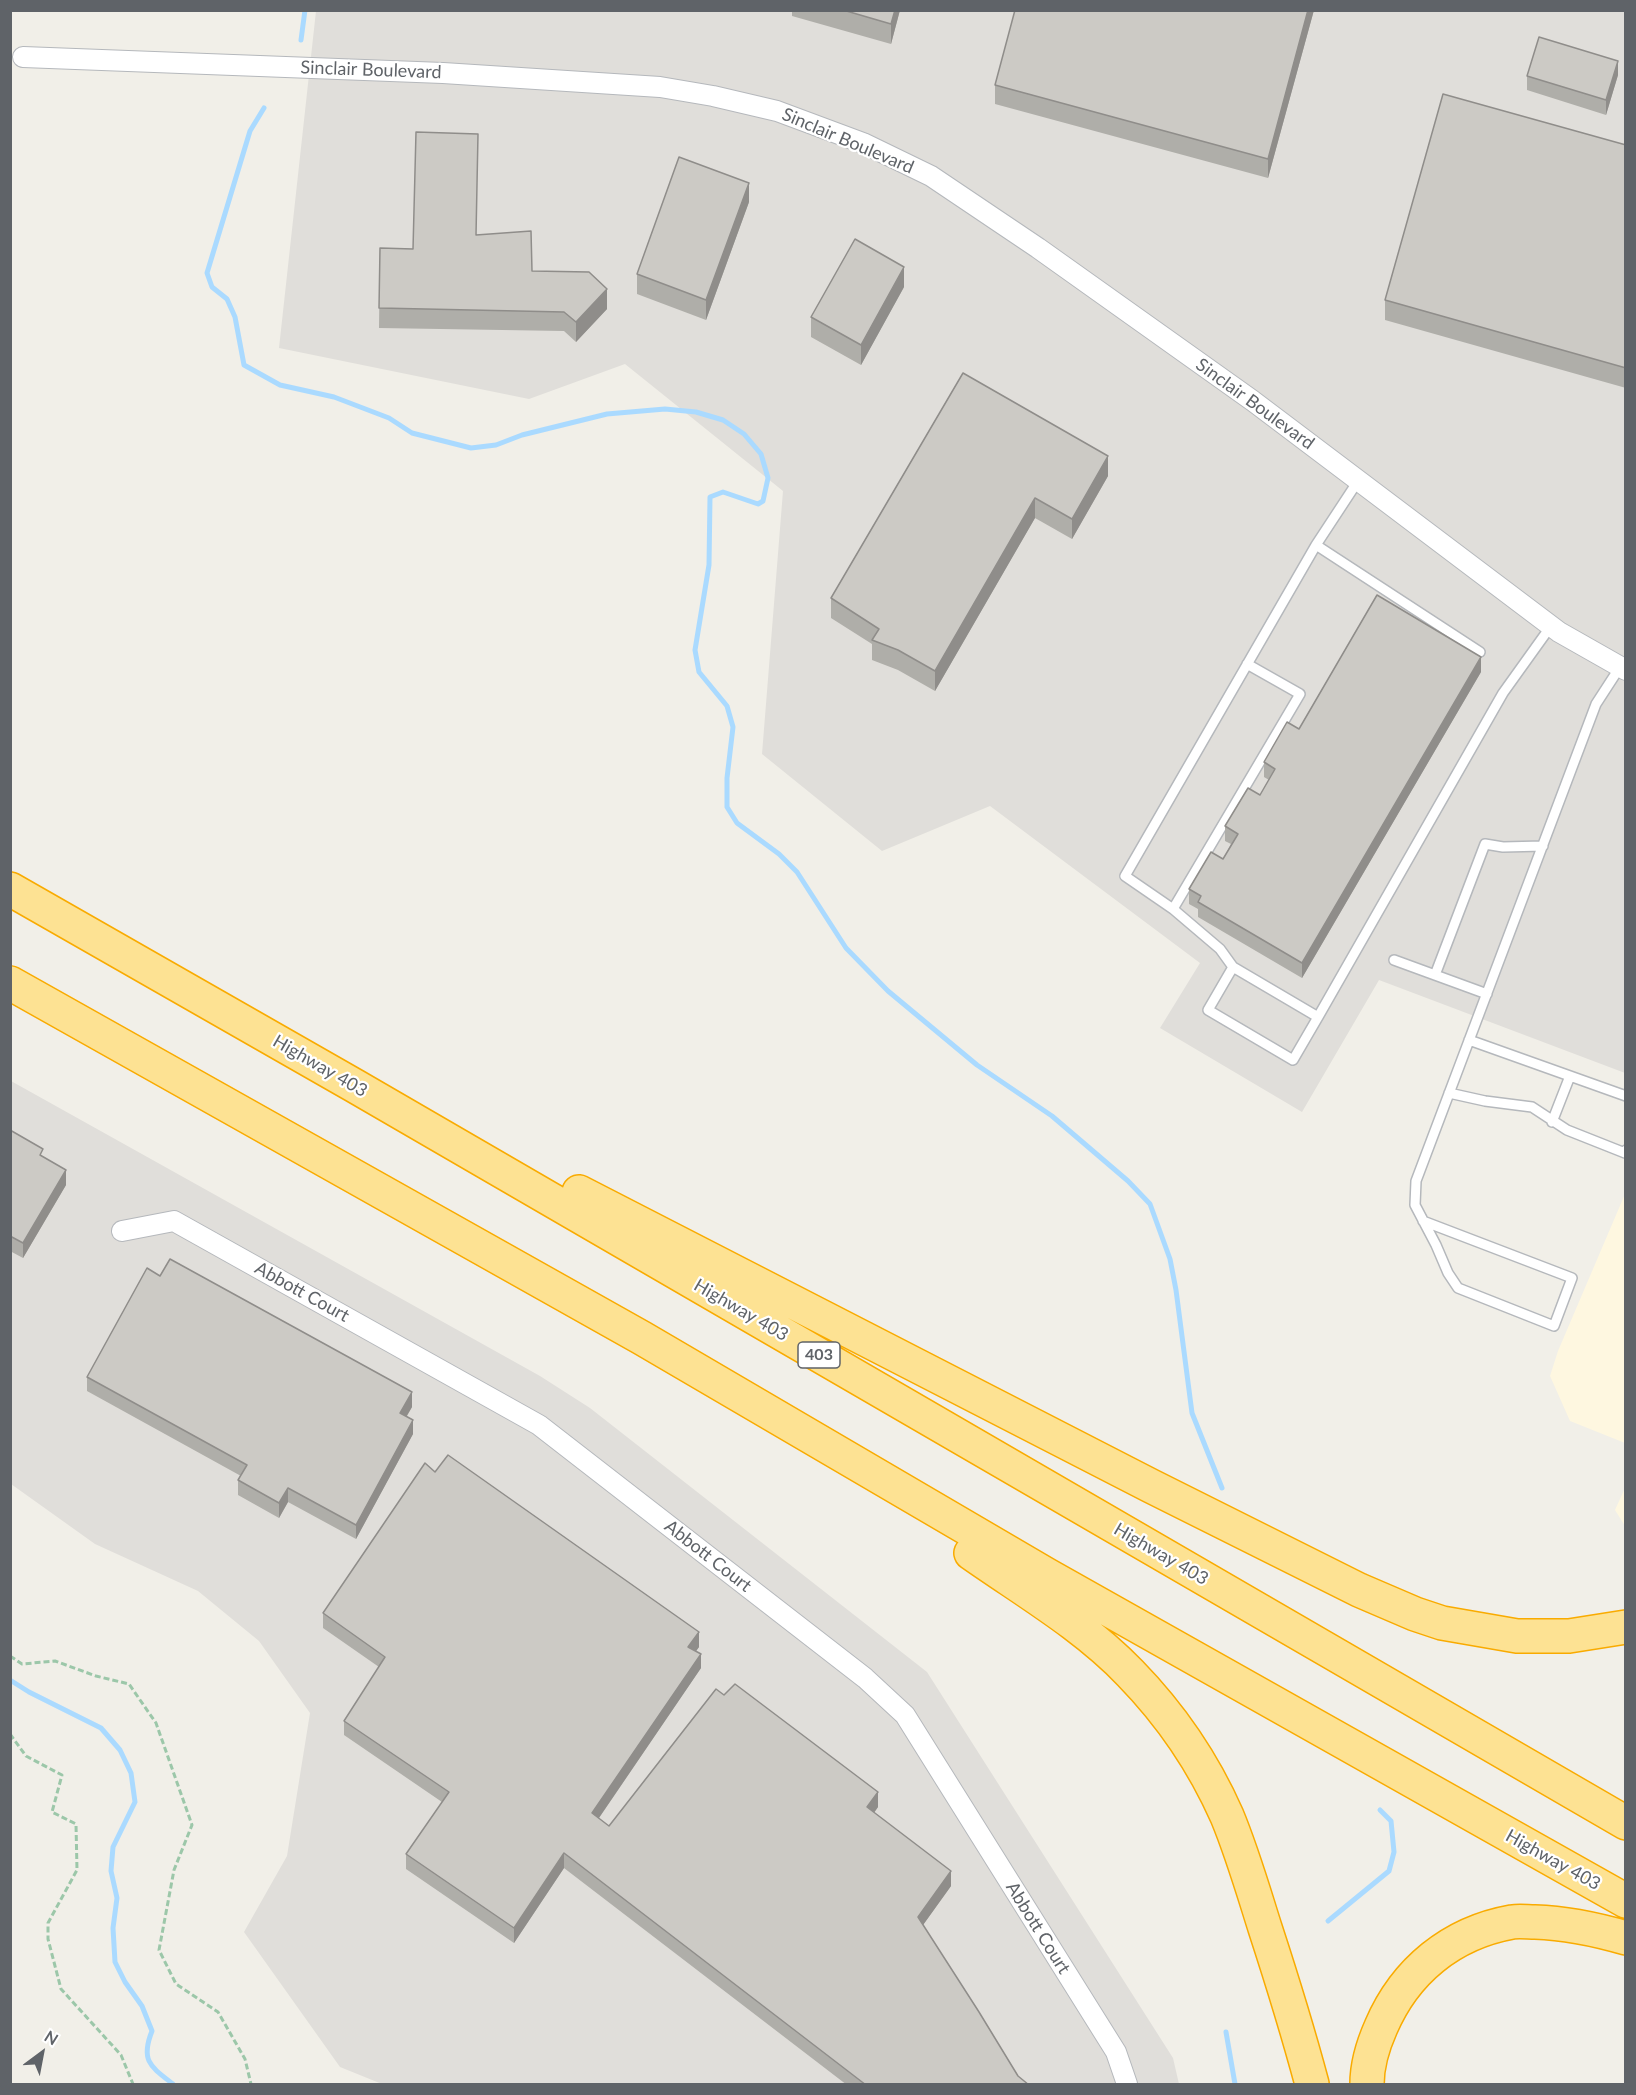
<!DOCTYPE html>
<style>
body{margin:0}
#map{position:relative;width:1636px;height:2095px;overflow:hidden;background:#f1efe8;font-family:Lato,sans-serif}
canvas{display:block}
.frame{position:absolute;inset:0;border:12px solid #5f6368;pointer-events:none}
.north{position:absolute;left:12px;top:2023px;width:60px;height:60px;-webkit-text-stroke:4px #fff;paint-order:stroke;rotate:32deg;font-size:16px;font-weight:700;line-height:24px;text-align:center;color:#5f6368}
.north::after{content:'';display:block;margin:auto;width:21px;height:27px;background:#5f6368;clip-path:polygon(50% 0,100% 100%,50% 72%,0 100%)}
</style>
<div id="map">
<canvas width="1636" height="2095"></canvas>
<div class="frame"></div>
<div class="north">N</div>
</div>
<script>
const ctx = document.querySelector('canvas').getContext('2d');
ctx.lineJoin = 'round';
function fill(path, color) { ctx.fillStyle = color; ctx.fill(path, 'evenodd'); }
function stroke(path, color, width, dash) { ctx.strokeStyle = color; ctx.lineWidth = width; ctx.lineCap = dash ? 'butt' : 'round'; ctx.setLineDash(dash || []); ctx.stroke(path); }
function drawText(font, color, halo, rows, align = 'center') {
  ctx.font = font + ' Lato,sans-serif'; ctx.lineWidth = 4.5; ctx.setLineDash([]); ctx.textBaseline = 'middle'; ctx.strokeStyle = halo; ctx.fillStyle = color; for (const [text, x, y, turn = 0] of rows) {
    ctx.save(); ctx.translate(x, y); ctx.rotate((+turn || 0) * Math.PI / 180); ctx.textAlign = isNaN(turn) ? turn : align; if (halo) ctx.strokeText(text, 0, 0); ctx.fillText(text, 0, 0); ctx.restore();
  }
}
const commercial = new Path2D(`
 M1625,1194V1443L1570,1421L1550,1376L1558,1351Z
 M1625,1488L1626,1526H1625L1615,1510Z`);
const industrial = new Path2D(`
 M316,11H1625V1073L1379,980L1302,1112L1160,1028L1200,963L990,806L882,851L762,754L783,491L625,364L529,399L279,348Z
 M11,1081L540,1376L590,1408L927,1672L1173,2058L1179,2084H382L340,2067L244,1932L287,1856L310,1713L259,1641L198,1591L95,1544L11,1484Z`);
const stream = new Path2D(`
 M301,40L305,10
 M264,108L250,131L207,273L212,287L227,299L235,317L244,365L280,385L334,397L389,418L412,433L471,448L496,445L522,435L607,414L665,409L696,412L723,420L744,434L761,454L768,478L763,501L758,504L723,492L710,497L709,565L695,650L699,672L727,706L733,727L727,778V807L737,823L779,854L797,872L846,948L888,991L977,1065L1052,1116L1128,1181L1150,1204L1170,1259L1176,1290L1192,1413L1222,1488
 M10,1680L29,1692L101,1728L120,1750L131,1773L135,1802L113,1847L111,1871L117,1898L113,1928L115,1962L125,1982L142,2006L152,2031C140,2061 151,2067 173,2084
 M1328,1921L1389,1871L1394,1852L1391,1821L1380,1810
 M1226,2032L1235,2084`);
const path = new Path2D(`
 M10,1656L22,1664L55,1661L96,1676L129,1684L156,1723L192,1825L174,1870L159,1950L176,1984L218,2012L245,2059L251,2084
 M10,1734L26,1756L62,1775L52,1812L76,1824L77,1870L48,1923V1939L61,1989L121,2055L133,2084`);
const service = new Path2D(`
 M1358,481L1316,545L1125,876L1173,909L1220,949L1233,967L1318,1017L1503,693L1551,626
 M1316,545L1480,652
 M1173,909L1300,694L1247,664
 M1394,960L1487,994
 M1233,967L1208,1010L1293,1060L1318,1017
 M1435,975L1485,844L1503,847L1543,846
 M1469,1040L1626,1096
 M1449,1093L1485,1101L1532,1107L1567,1130L1625,1153L1626,1150
 M1552,1122L1570,1076
 M1423,1221L1572,1278L1554,1326L1458,1288L1448,1273L1436,1245L1415,1205L1416,1181L1596,704L1620,667`);
const minor = new Path2D(`
 M23,57L443,73L660,87L713,96L777,111L863,143L931,176L1038,248L1253,401L1559,632L1626,670
 M122,1231L174,1221L539,1425L865,1678L905,1715L1116,2052L1127,2084`);
const motorway = new Path2D(`
 M10,889L355,1086L1626,1823
 M10,983L642,1338L1047,1575L1626,1901
 M579,1192L1151,1486L1359,1590L1415,1614L1442,1623L1517,1636H1569L1626,1627
 M971,1553C1025,1591 1084,1625 1130,1673C1170,1714 1204,1764 1227,1816C1242,1852 1253,1890 1265,1928C1282,1980 1298,2032 1312,2084
 M1367,2084C1367,2064 1373,2045 1381,2027C1405,1971 1451,1933 1512,1922C1519,1921 1528,1922 1535,1922C1567,1923 1595,1929 1626,1938`);
const wall = new Path2D(`
 M792,10H900L891,44L792,16Z
 M1314,10L1268,178L995,104V85Z
 M1618,75L1606,115L1527,90V76Z
 M1626,145V388L1385,320V300Z
 M749,202L706,320L637,294V274Z
 M477,235L532,271L607,309L576,342L564,331L379,328L380,248L413,249Z
 M904,287L861,365L811,337V317Z
 M963,373L1108,476L1072,539L1035,518L935,691L898,670L872,660V644L831,618V598Z
 M1481,672L1302,978L1198,917V909L1189,904V889L1223,859L1231,844L1225,841V826L1260,795L1269,780L1264,777V762L1299,729Z
 M10,1130L43,1157L66,1185L23,1258L10,1251Z
 M87,1377L412,1407L407,1416L413,1434L356,1539L288,1502L279,1518L238,1495V1480L241,1476L87,1391Z
 M435,1472L699,1647L696,1651L701,1668L599,1818L609,1826L878,1807L874,1813L951,1886L923,1925L1018,2076L1029,2085H847L564,1868L514,1943L406,1869V1854L442,1802L344,1735V1721L379,1667L323,1628V1613Z`);
const shadedWall = new Path2D(`
 M895,10H900L891,44V24Z
 M1308,10H1314L1268,178V159Z
 M1618,61V75L1606,115V100Z
 M749,183V202L706,320V300Z
 M904,267V287L861,365V345Z
 M607,289V309L576,342V322Z
 M1108,456V476L1072,539V519Z
 M1035,498V518L935,691V671Z
 M1481,657V672L1302,978V963Z
 M66,1170V1185L23,1258V1243Z
 M412,1392V1407L400,1427V1413Z
 M413,1420V1434L356,1539V1525Z
 M288,1488V1502L279,1518V1503Z
 M699,1632V1647L688,1662V1647Z
 M701,1654V1668L592,1828V1813Z
 M878,1792V1807L867,1822V1807Z
 M564,1853V1868L514,1943V1928Z
 M951,1871V1886L918,1932V1917Z`);
const building = new Path2D(`
 M843,10H895L891,24Z
 M1015,10H1308L1268,159L995,85Z
 M1539,37L1618,61L1606,100L1527,76Z
 M1443,94L1626,145V368L1385,300Z
 M416,132L478,134L476,235L531,231L532,271L589,272L607,289L576,322L564,312L379,308L380,248L413,249Z
 M679,157L749,183L706,300L637,274Z
 M855,239L904,267L861,345L811,317Z
 M963,373L1108,456L1072,519L1035,498L935,671L898,650L872,640L879,629L831,598Z
 M1377,595L1481,657L1302,963L1198,902L1201,896L1189,889L1211,852L1223,859L1238,834L1225,826L1248,788L1260,795L1275,769L1264,762L1287,722L1299,729Z
 M10,1130L43,1149L40,1155L66,1170L23,1243L10,1236Z
 M170,1259L412,1392L400,1413L413,1420L356,1525L288,1488L279,1503L238,1480L247,1465L87,1377L147,1268L160,1276Z
 M448,1455L699,1632L688,1647L701,1654L592,1813L609,1826L716,1689L724,1695L735,1684L878,1792L867,1807L951,1871L918,1917L979,2012L1018,2076L1029,2085H866L564,1853L514,1928L406,1854L449,1792L344,1721L385,1657L323,1613L425,1463L435,1472Z`);
const shields = [
 [819,1355,42]
];
const shieldNames = [
 ["403",819,1355]
];
const streetNames = [
 ["Sinclair Boulevard",371,70,2],
 ["Sinclair Boulevard",848,141,23],
 ["Sinclair Boulevard",1255,404,36],
 ["Highway 403",320,1066,30],
 ["Abbott Court",302,1292,29],
 ["Highway 403",741,1310,30],
 ["Highway 403",1161,1554,30],
 ["Abbott Court",708,1556,38],
 ["Highway 403",1553,1860,29],
 ["Abbott Court",1038,1928,58]
];
fill(commercial, '#fef7e0');
fill(industrial, '#e0deda');
stroke(stream, '#aadaff', 5);
stroke(service, '#b5b8bc', 12);
stroke(minor, '#b5b8bc', 22);
stroke(motorway, '#f9ab00', 36);
stroke(path, '#9cc7a9', 3, [6, 3]);
stroke(service, '#fff', 9);
stroke(minor, '#fff', 20);
stroke(motorway, '#fde293', 33);
fill(wall, '#afaea9');
fill(shadedWall, '#8f8d8a');
fill(building, '#cccac5');
stroke(building, '#8f8d8a', 1.5);
for (const [x, y, w] of shields) { const box = new Path2D(); box.roundRect(x - w / 2, y - 13, w, 26, 4.5); ctx.fillStyle = '#fff'; ctx.fill(box); stroke(box, '#5f6368', 1.5); }
drawText('bold 16px', '#5f6368', null, shieldNames);
drawText('18px', '#5f6368', '#fff', streetNames);
</script>
